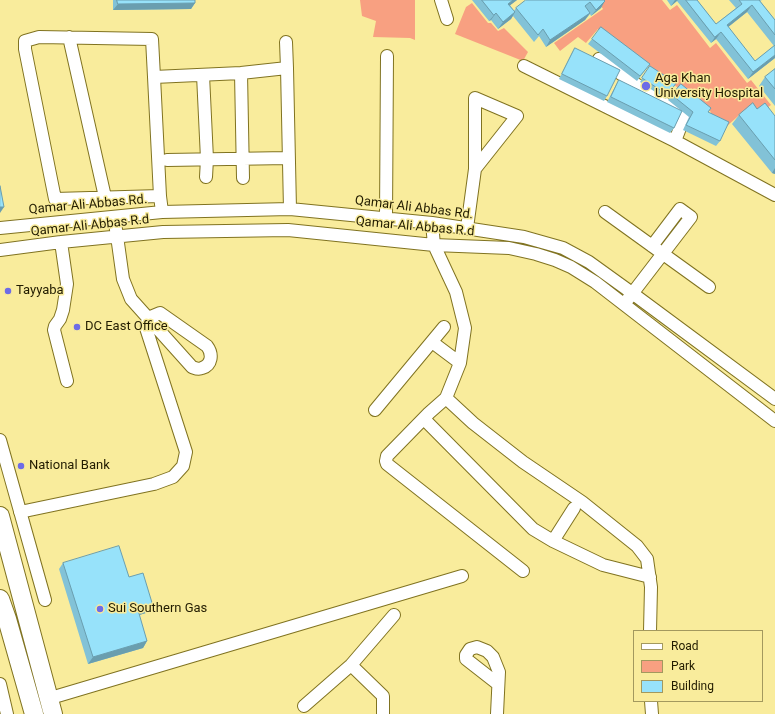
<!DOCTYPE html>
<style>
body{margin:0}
#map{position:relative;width:775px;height:714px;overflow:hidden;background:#f9ec9c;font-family:Roboto,sans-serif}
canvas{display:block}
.legend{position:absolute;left:633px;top:630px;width:130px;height:72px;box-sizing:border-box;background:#f9ec9c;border:1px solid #a3995e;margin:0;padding:5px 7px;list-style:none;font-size:12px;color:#221c00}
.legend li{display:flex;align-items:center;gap:8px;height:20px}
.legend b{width:20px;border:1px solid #a3995e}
</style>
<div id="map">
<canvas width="775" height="714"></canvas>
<ul class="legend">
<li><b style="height:5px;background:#fff"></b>Road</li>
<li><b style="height:11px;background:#f8a081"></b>Park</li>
<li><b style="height:11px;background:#97e2fa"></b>Building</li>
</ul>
</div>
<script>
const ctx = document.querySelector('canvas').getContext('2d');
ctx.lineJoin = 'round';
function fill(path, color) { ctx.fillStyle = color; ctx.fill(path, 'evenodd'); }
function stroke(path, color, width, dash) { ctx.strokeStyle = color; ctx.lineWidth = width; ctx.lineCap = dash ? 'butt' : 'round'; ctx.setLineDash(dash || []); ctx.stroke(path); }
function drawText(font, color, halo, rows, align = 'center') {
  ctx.font = font + ' Roboto,sans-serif'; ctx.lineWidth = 3; ctx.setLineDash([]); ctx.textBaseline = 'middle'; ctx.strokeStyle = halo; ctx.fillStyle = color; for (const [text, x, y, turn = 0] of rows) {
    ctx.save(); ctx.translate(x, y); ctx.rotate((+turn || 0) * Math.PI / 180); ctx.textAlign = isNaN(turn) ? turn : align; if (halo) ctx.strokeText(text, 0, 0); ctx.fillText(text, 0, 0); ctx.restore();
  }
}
const green = new Path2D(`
 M360,0H415V40L410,38L373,37L376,21L362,16Z
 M597,0H662L670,10L677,5L710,48L716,43L747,83L751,80L771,105L761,112L745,110L727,126L708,117L711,112L598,29L586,43L578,37L560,51L554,43L603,9Z
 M472,3L488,23H491L498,31L504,28L528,52L523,61L455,34L466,7Z`);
const minor = new Path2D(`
 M441,0L447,19
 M69,37L105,197
 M286,42L287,68L290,209
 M599,59L683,116V120L675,141
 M524,66L675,141L775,195
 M241,73L243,178
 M203,75L207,159L206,177
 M154,77L241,73L287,68
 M167,160L288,158
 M160,196L55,199L25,49V41L39,37L152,39L154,77L160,196L162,212
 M605,212L709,287
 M114,217L117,236L123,279L131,299L192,367C195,368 198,370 202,368C212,365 213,354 207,346L160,313L148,318
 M386,218L387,56
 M432,223L434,245L456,292L465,328L460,363L446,398L429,413L387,456L386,461L387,464L523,571
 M0,228L162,212L290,209L432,223L524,237L563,248L589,262L632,293L775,399
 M467,228L475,169V98L517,116L475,169
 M61,242L67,284L63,310L60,319L55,326L54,330L67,381
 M0,250L61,242L163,232L288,230L434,245L509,248L536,254L555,260L571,267L595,282L775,421
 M628,299L691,217L680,209L652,246
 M432,342L460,363
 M446,398L473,423L523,462L582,502L637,546L647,559L651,587L650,631
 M375,410L444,327
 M424,419L533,529L553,541L603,565L650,577
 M0,440L45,600
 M20,512L154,484L173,477L183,466L186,452L146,328L148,318
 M553,541L574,508
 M351,665L383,696V714
 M0,684L7,714
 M54,697L462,576
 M651,701L652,714
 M304,706L351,665L394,615
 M497,714L499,672L493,657L487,651L477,647L470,649L466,655V659L498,684`);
const highway = new Path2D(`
 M0,516L53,714
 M0,599L7,619L34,714`);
const wall = new Path2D(`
 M113,0H195V3L191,9L113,10Z
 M472,0H517L510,5L514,11L516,8L604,0L601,8L591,16L590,14L585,20L546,47L539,36L534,42L513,16L511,19L498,29L491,20L489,21Z
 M667,0H697L716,24L736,8L729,0H762L760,1L775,20V58L748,79L716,39L711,43L677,1L671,6ZM747,12L774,46L755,61L728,27Z
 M592,39L650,64L637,81L588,44Z
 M575,48L607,96L604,101L559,79L572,53Z
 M650,66L676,83L666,99L640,82Z
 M775,69V106L759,86L765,77Z
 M619,80L674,128L670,133L607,102L616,85Z
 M672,95L711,108L708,112L720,141L716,146L683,130L689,117L668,100Z
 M757,109L775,116V174L772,173L732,124L739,115Z
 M63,563L129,577L149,612L139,615L147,641L143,648L88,664L59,569Z`);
const shadedWall = new Path2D(`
 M513,0H517L504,10L508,4Z
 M675,0H678L671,6Z
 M605,1L601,8L591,16L596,10Z
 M195,3L191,9L113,10L118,4Z
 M752,5L747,12L722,32L727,25Z
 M515,12L511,19L498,29L503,22Z
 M496,13L491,20L489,21L494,15Z
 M590,13L585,20L546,47L550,40Z
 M721,32L716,39L711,43L715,37Z
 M775,55V58L748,79L753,72Z
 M775,168V174L772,173Z
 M0,207H4L0,213Z
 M153,606L149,612L133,617L138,610Z
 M147,641L143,648L88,664L93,657Z`);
const building = new Path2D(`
 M117,0H195V3L118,4Z
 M482,0H513L508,4L515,12L503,22L496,13L494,15Z
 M526,0H604L605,1L596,10L590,2L585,6L590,13L550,40L543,29L538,35L516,8Z
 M686,0H697L716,24L742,4L739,0H759L775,20V35L752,5L727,25L755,61L775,45V55L753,72L721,32L715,37Z
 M601,27L650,64L640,76L592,39Z
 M575,48L620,70L607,96L562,74Z
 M650,66L676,83L668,95L642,78Z
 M775,69V89L765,77Z
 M619,80L682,111L674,128L611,97Z
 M681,84L711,108L708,112L729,122L720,141L686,125L693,112L672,95Z
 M753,103L757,109L765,103L775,116V160L739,115Z
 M0,186L4,207H0Z
 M119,546L129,577L143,573L153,606L138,610L147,641L93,657L63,563Z`);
const markers = [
 [646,86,5,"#6e6ce6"],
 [8,291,4,"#6e6ce6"],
 [77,327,4,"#6e6ce6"],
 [21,466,4,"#6e6ce6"],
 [100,609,4,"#6e6ce6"]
];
const poiNames = [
 ["Aga Khan",655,79],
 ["University Hospital",655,94],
 ["Tayyaba",16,291],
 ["DC East Office",85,327],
 ["National Bank",29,466],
 ["Sui Southern Gas",108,609]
];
const streetNames = [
 ["Qamar Ali Abbas Rd.",88,205,-5],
 ["Qamar Ali Abbas Rd.",414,208,7],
 ["Qamar Ali Abbas R.d",90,226,-6],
 ["Qamar Ali Abbas R.d",415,227,5]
];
fill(green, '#f8a081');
stroke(minor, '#807321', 14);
stroke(highway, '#807321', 20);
stroke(minor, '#fff', 12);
stroke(highway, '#fff', 18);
fill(wall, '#82c2d7');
fill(shadedWall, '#6a9eaf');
fill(building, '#97e2fa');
stroke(building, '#6a9eaf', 1);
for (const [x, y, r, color] of markers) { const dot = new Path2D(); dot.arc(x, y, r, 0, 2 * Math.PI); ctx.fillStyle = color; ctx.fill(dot); stroke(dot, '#f9ec9c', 1.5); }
drawText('13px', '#221c00', '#f9ec9c', poiNames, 'left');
drawText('13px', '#221c00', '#f9ec9c', streetNames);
</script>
